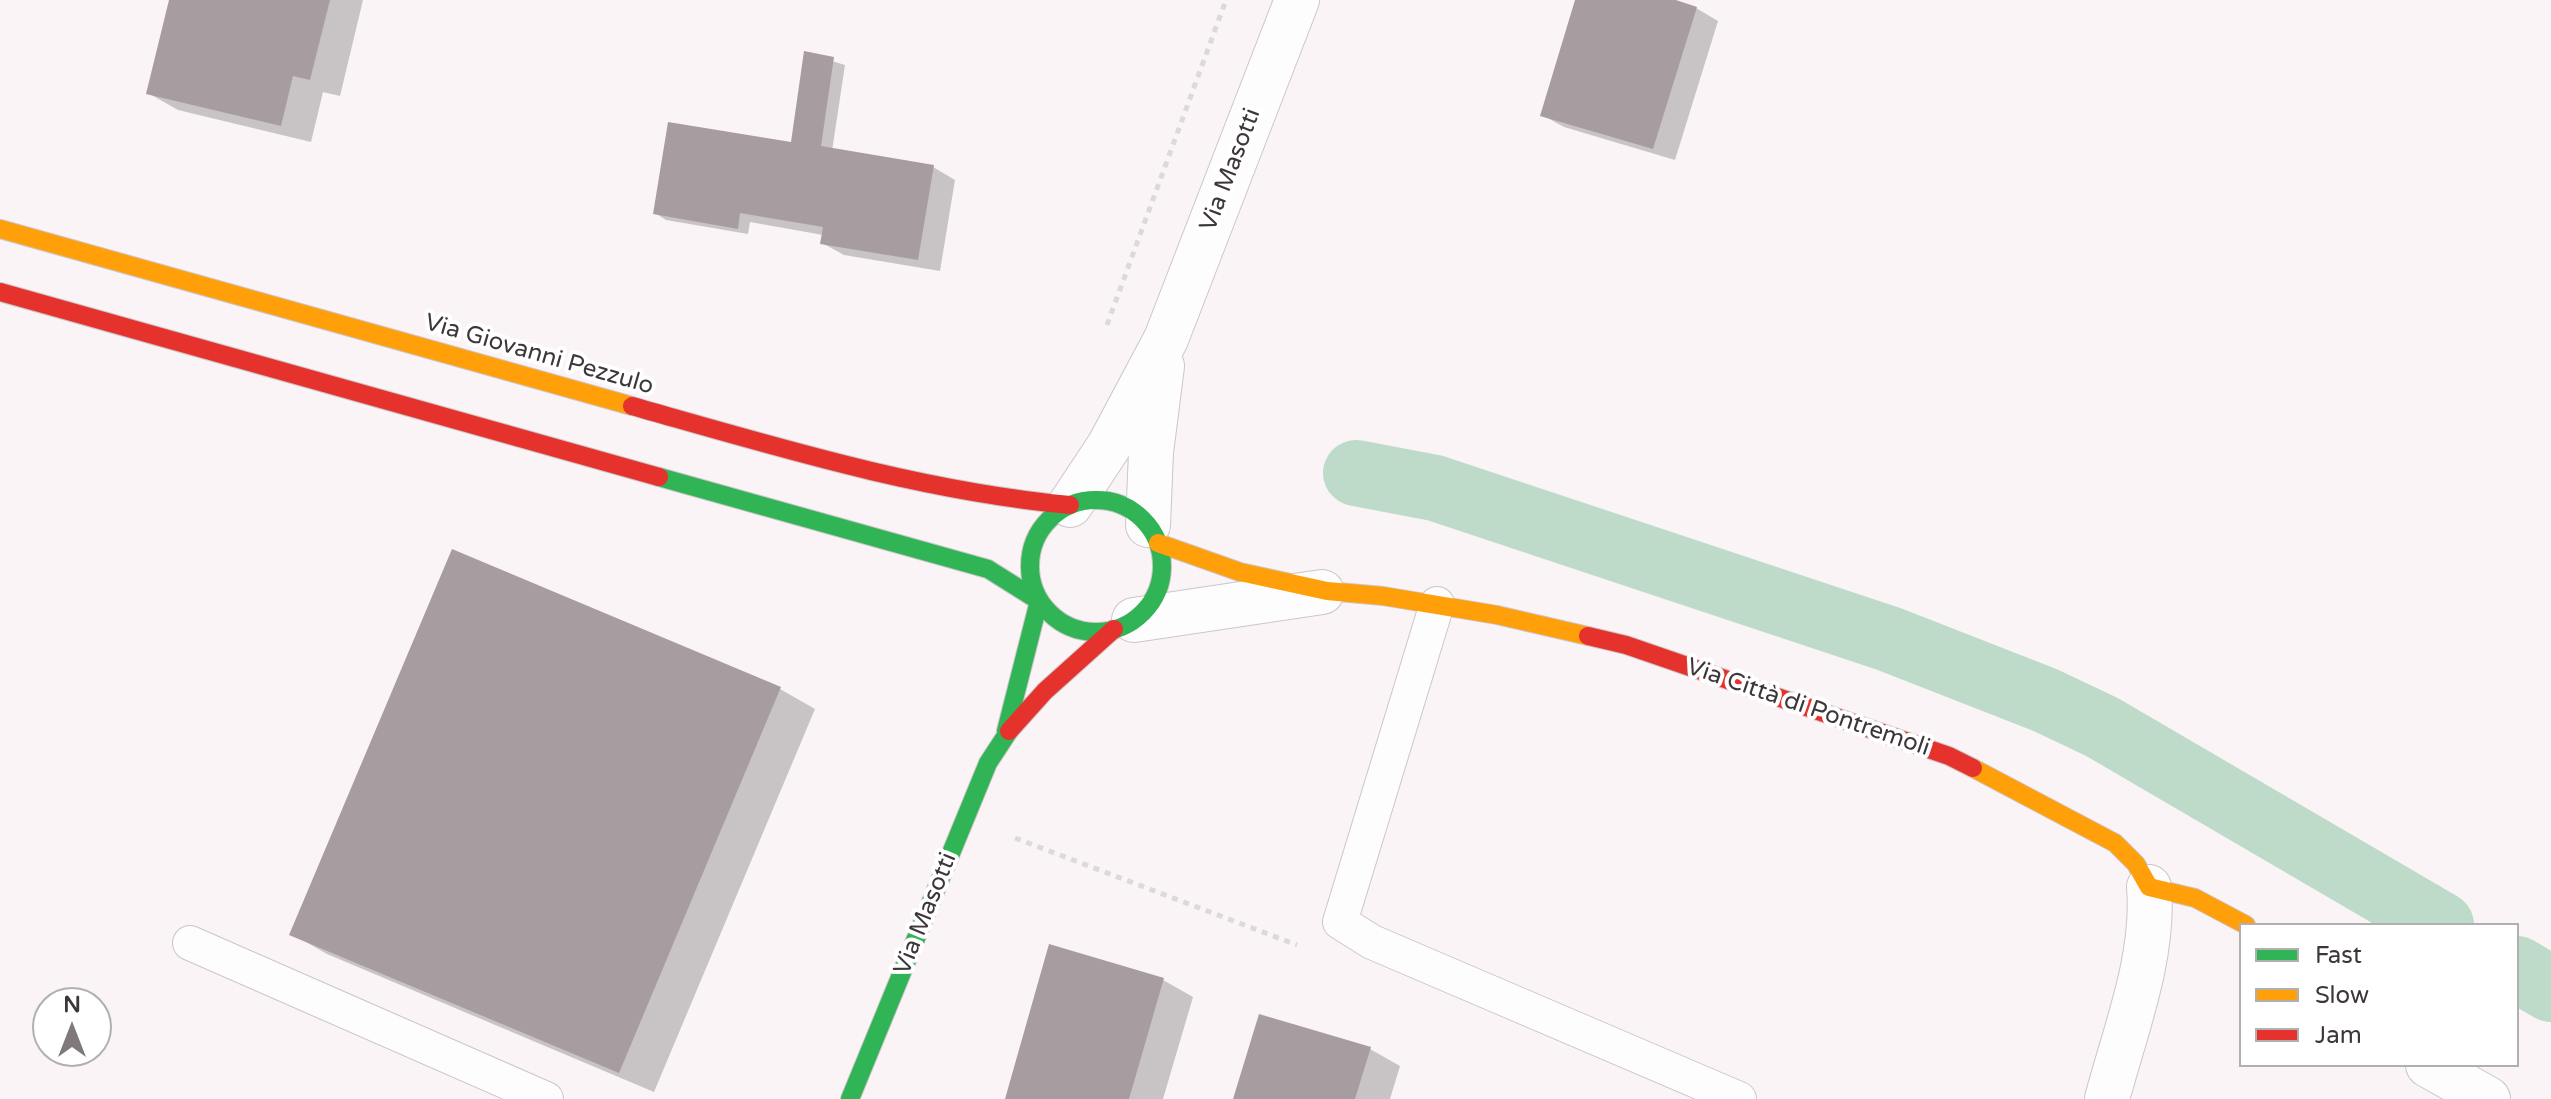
<!DOCTYPE html>
<meta charset="utf-8">
<style>
body{margin:0}
#map{position:relative;width:2551px;height:1099px;overflow:hidden;background:#faf4f6;font-family:"Varela Round",sans-serif}
canvas{display:block}
.legend{position:absolute;left:2239px;top:923px;width:280px;height:144px;box-sizing:border-box;background:#fff;border:2px solid #b1afb0;margin:0;padding:10px 14px;list-style:none;font-size:24px;color:#3d3739}
.legend li{display:flex;align-items:center;gap:16px;height:40px}
.legend b{width:40px;border:2px solid #b1afb0}
.north{position:absolute;left:32px;top:987px;width:80px;height:80px;box-sizing:border-box;background:#fff;border:2px solid #b1afb0;border-radius:50%;rotate:0deg;font-size:22px;font-weight:700;line-height:32px;text-align:center;color:#3d3739}
.north::after{content:'';display:block;margin:auto;width:28px;height:36px;background:#7f797b;clip-path:polygon(50% 0,100% 100%,50% 72%,0 100%)}
</style>
<div id="map">
<canvas width="2551" height="1099"></canvas>
<ul class="legend">
<li><b style="height:10px;background:#30b455"></b>Fast</li>
<li><b style="height:10px;background:#ff9f0a"></b>Slow</li>
<li><b style="height:10px;background:#e5322d"></b>Jam</li>
</ul>
<div class="north">N</div>
</div>
<script>
const ctx = document.querySelector('canvas').getContext('2d');
ctx.lineJoin = 'round';
function fill(path, color) { ctx.fillStyle = color; ctx.fill(path, 'evenodd'); }
function stroke(path, color, width, dash) { ctx.strokeStyle = color; ctx.lineWidth = width; ctx.lineCap = dash ? 'butt' : 'round'; ctx.setLineDash(dash || []); ctx.stroke(path); }
function drawText(font, color, halo, rows, align = 'center') {
  ctx.font = font + ' "Varela Round",sans-serif'; ctx.lineWidth = 8; ctx.setLineDash([]); ctx.textBaseline = 'middle'; ctx.strokeStyle = halo; ctx.fillStyle = color; for (const [text, x, y, turn = 0] of rows) {
    ctx.save(); ctx.translate(x, y); ctx.rotate((+turn || 0) * Math.PI / 180); ctx.textAlign = isNaN(turn) ? turn : align; if (halo) ctx.strokeText(text, 0, 0); ctx.fillText(text, 0, 0); ctx.restore();
  }
}
const shadow = new Path2D(`
 M171,0H363L340,96L323,92L311,142L178,110L148,93Z
 M1577,0H1669L1696,8L1718,21L1675,160L1564,127L1542,115Z
 M806,53L845,65L832,151L933,167L955,180L940,271L844,255L822,243L823,235L750,222L748,234L666,220L655,213L801,146Z
 M780,689L815,709L654,1092L327,954L292,934Z
 M1163,980L1193,997L1163,1099H1007Z
 M1370,1049L1400,1066L1390,1099H1235Z`);
const canal = new Path2D(`
 M1356,473L1435,488L1889,639L2045,700L2102,727L2441,925
 M2517,969L2551,989`);
const building = new Path2D(`
 M169,0H330L310,80L293,76L281,126L146,94Z
 M1575,0H1676L1697,7L1653,149L1540,116Z
 M804,51L834,57L821,146L934,165L918,260L820,244L823,227L740,213L738,229L653,214L668,122L791,142Z
 M452,549L781,687L619,1073L289,935Z
 M1049,944L1164,978L1129,1099H1005Z
 M1259,1014L1371,1047L1355,1099H1233Z`);
const path = new Path2D(`
 M1107,325L1226,0
 M1015,838L1297,945`);
const lane = new Path2D(`
 M1437,604L1340,922L1372,942L1739,1099
 M190,943L546,1099`);
const street = new Path2D(`
 M1070,505L1109,446L1166,339L1297,0
 M1148,525L1151,452L1162,366
 M1134,620L1322,592
 M2428,1065L2488,1099
 M2107,1099C2125,1031 2155,957 2149,887`);
const fast = new Path2D(`
 M659,477L988,569L1039,601L1006,731
 M1030 566a66 66 0 1 1 132 0a66 66 0 1 1-132 0Z
 M850,1099L988,763L1009,731`);
const slow = new Path2D(`
 M0,229L632,406
 M1158,543L1240,572L1327,591L1383,596L1497,615L1588,636
 M1973,768L2115,843L2136,864L2149,887L2195,898L2246,925`);
const jam = new Path2D(`
 M0,292L659,477
 M632,406C777,447 920,491 1070,505
 M1588,636L1626,645L1949,756L1973,768
 M1009,731L1045,691L1114,629`);
const streetNames = [
 ["Via Masotti",1231,170,-69],
 ["Via Giovanni Pezzulo",539,355,16],
 ["Via Città di Pontremoli",1808,708,19],
 ["Via Masotti",926,914,-68]
];
fill(shadow, '#0003');
stroke(canal, '#bddbc8', 66);
fill(building, '#a79ca0');
stroke(lane, '#ccc6c8', 36);
stroke(street, '#ccc6c8', 46);
stroke(fast, '#ccc6c8', 20);
stroke(slow, '#ccc6c8', 20);
stroke(jam, '#ccc6c8', 20);
stroke(path, '#dbd9da', 5, [6, 6]);
stroke(lane, '#fefdfe', 34);
stroke(street, '#fefdfe', 44);
stroke(fast, '#30b455', 18);
stroke(slow, '#ff9f0a', 18);
stroke(jam, '#e5322d', 18);
drawText('24px', '#3d3739', '#fff', streetNames);
</script>
